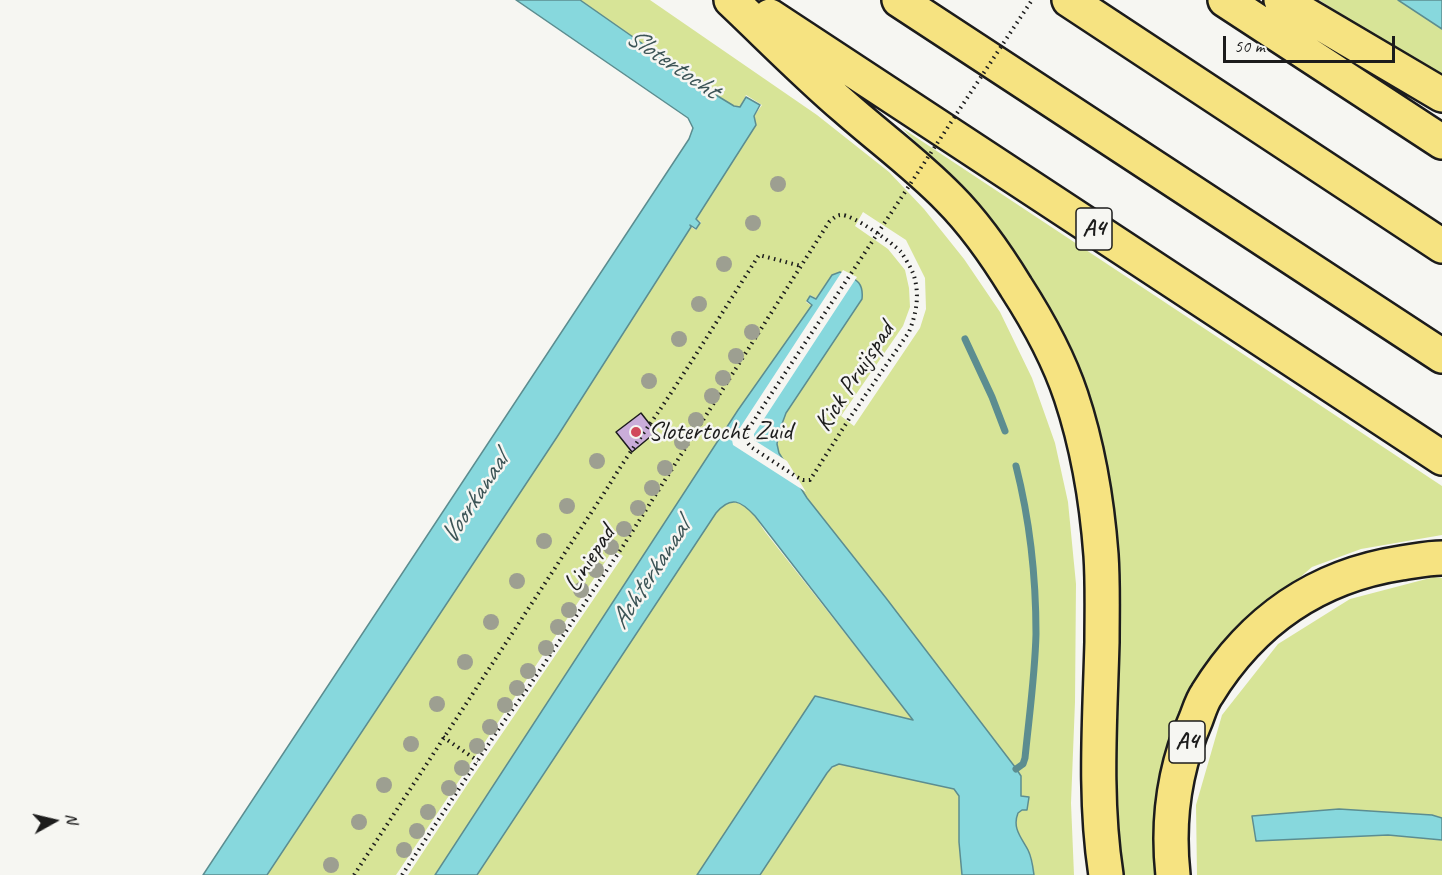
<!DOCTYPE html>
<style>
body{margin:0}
#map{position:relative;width:1442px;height:875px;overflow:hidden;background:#f6f6f2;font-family:Caveat,sans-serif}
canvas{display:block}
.north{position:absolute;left:24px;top:791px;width:60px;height:60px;-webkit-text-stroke:4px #f6f6f2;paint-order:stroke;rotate:82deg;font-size:16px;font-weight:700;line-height:24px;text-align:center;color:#1c1c1c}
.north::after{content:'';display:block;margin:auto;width:21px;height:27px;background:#1c1c1c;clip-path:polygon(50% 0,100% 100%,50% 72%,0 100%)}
.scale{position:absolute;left:1223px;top:36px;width:172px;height:27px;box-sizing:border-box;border:3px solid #1c1c1c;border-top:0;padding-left:8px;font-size:18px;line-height:21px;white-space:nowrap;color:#1c1c1c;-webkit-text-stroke:4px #f6f6f2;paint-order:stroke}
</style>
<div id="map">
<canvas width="1442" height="875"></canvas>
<div class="north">N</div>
<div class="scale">50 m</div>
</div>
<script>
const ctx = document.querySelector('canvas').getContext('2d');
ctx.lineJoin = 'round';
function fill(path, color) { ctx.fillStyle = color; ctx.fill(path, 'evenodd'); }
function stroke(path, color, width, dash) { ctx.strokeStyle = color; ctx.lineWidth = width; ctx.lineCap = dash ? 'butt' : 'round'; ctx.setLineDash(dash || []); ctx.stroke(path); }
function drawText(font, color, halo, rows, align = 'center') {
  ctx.font = font + ' Caveat,sans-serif'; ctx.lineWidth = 5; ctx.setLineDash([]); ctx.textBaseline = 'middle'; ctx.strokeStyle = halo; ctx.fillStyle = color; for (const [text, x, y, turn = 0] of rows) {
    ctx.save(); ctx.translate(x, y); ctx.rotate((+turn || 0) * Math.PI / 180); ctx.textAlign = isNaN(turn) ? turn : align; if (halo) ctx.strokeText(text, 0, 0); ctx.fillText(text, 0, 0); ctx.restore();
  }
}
const green = new Path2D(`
 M580,0H650L817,115L889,172L924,209L964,259L1000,312L1032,378L1055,443L1068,502L1076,584L1075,702L1071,803L1074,875H1034L1032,860L1018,832L1015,825L1016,815L1018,813L1022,810L1028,797L1021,796V777L1015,767L886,598L807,498L779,453L777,444L779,432L786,413L862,299L832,275L816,298L810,295L806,302L812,306L738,410L435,875H408L467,785L623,556L613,550L396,875H267L557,437L691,227L696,230L701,222L696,219L756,125L754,116L762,105L746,95L740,107L734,106L716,95ZM863,212L906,240L925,278L926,309L920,328L854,426L841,416L903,326L910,307L909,288L905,270L888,249L855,226Z
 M1319,0H1398L1442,29V77Z
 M902,128L1442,486V535L1361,549L1312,567L1232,636L1161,777L1153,848L1157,875H1123L1116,832L1117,719L1119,680L1117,549L981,210Z
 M731,502C749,503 757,520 766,533L914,721L815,696L697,875H477L716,513L725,503Z
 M1434,577L1442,578V818L1432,815L1339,809L1252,817L1388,835L1442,840V875H1197L1196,805L1222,715L1278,644L1350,599Z
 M839,764L954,789L959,796V842L962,875H760L827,773L836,765Z`);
const water = new Path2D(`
 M516,0H580L716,95L734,106L740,107L746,97L760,105L754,116L756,125L696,219L700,223L696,229L690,225L691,227L557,437L267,875H203L689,139L693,128L688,118Z
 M1398,0H1442V29Z
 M840,272C854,279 864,280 862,299L786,413L779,432L777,444L779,453L807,498L886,598L1015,767L1021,776V796L1029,797L1027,810H1022L1018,813C1012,828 1021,837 1028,850C1032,858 1033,867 1034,875H962L959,842V796L954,789L839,764L832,767L827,773L760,875H697L815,696L913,720L755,516C741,501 731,495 716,513L477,875H435L738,410L812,305L807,301L810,296L816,299L832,275Z
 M1339,809L1432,815L1442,818V840L1388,835L1256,841L1252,816Z`);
const pier = new Path2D(`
 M843,270L857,277L754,434V440L787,461L806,492L733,445L732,440Z`);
const stream = new Path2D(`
 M965,339L992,397L1005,431
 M1016,466C1030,521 1036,578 1036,634C1035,675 1029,717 1025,758L1023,764L1016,769`);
const building = new Path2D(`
 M641,413L656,432L632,452L616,432Z`);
const path = new Path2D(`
 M443,737L478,761
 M354,875L608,487C623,462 640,438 657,414C692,362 725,308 759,255L801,266
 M402,875L500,727L530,685L623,546L829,222C833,219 836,215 841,215C852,214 893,243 901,252C905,258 910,266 913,273C920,293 917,312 909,332L849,419`);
const highway = new Path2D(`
 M731,0C769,36 806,74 846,108C880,138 917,165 949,198C975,224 997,256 1016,287C1038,321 1058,357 1071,396C1088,447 1097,502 1101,555C1103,584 1102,613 1102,642C1100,719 1094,798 1106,875
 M899,0L1442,356
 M1069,0L1442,246
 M1225,0L1442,142
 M1281,0L1442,95
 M770,16L1442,458
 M1173,875C1167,820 1174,769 1196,719C1199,711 1202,701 1207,694C1252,621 1317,576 1401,563C1415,561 1428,558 1442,558`);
const pathBridge = new Path2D(`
 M849,419L810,480H803L797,477L751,447L746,441V433L760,411L1032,0`);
const trees = [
 [778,184],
 [753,223],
 [724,264],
 [699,304],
 [752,332],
 [679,339],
 [736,356],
 [723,378],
 [649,381],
 [712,396],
 [696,420],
 [682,442],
 [597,461],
 [665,468],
 [652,488],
 [567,506],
 [638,508],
 [624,529],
 [544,541],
 [611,547],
 [596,570],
 [517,581],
 [581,590],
 [569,610],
 [491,622],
 [558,627],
 [546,648],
 [465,662],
 [528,671],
 [517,688],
 [437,704],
 [505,705],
 [490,727],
 [411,744],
 [477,746],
 [462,768],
 [384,785],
 [449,788],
 [428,812],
 [359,822],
 [417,831],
 [404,850],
 [331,865]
];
const markers = [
 [636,432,6,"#d1495b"]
];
const shields = [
 [1094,229,36],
 [1187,742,36]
];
const shieldNames = [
 ["A4",1094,229],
 ["A4",1187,742]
];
const streetNames = [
 ["Kick Pruijspad",855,377,-57],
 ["Liniepad",590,559,-57]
];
const poiNames = [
 ["Slotertocht Zuid",648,432]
];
const waterNames = [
 ["Slotertocht",672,64,34],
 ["Voorkanaal",475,499,-57],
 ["Achterkanaal",651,575,-57]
];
fill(green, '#d7e497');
fill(water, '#87d8dd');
stroke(water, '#5c8d90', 1.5);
fill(pier, '#f6f6f2');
stroke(stream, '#5c8d90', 7);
fill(building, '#caadd9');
stroke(building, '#1c1c1c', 1.5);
stroke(highway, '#1c1c1c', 38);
stroke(path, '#1c1c1c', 4, [1.5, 4.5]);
stroke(highway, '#f6e381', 33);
stroke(pathBridge, '#1c1c1c', 4, [1.5, 4.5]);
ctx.fillStyle = '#9d9f91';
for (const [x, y] of trees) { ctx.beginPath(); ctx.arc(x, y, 8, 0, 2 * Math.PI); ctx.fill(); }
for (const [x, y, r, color] of markers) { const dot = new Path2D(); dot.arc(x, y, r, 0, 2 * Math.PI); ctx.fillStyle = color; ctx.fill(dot); stroke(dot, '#f6f6f2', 2); }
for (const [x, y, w] of shields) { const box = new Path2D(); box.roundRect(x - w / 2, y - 21, w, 42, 4.5); ctx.fillStyle = '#f6f6f2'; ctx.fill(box); stroke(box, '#1c1c1c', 1.5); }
drawText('bold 24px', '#1c1c1c', null, shieldNames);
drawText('26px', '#1c1c1c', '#f6f6f2', streetNames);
drawText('26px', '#1c1c1c', '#f6f6f2', poiNames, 'left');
drawText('italic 27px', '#3c5456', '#f6f6f2', waterNames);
</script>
